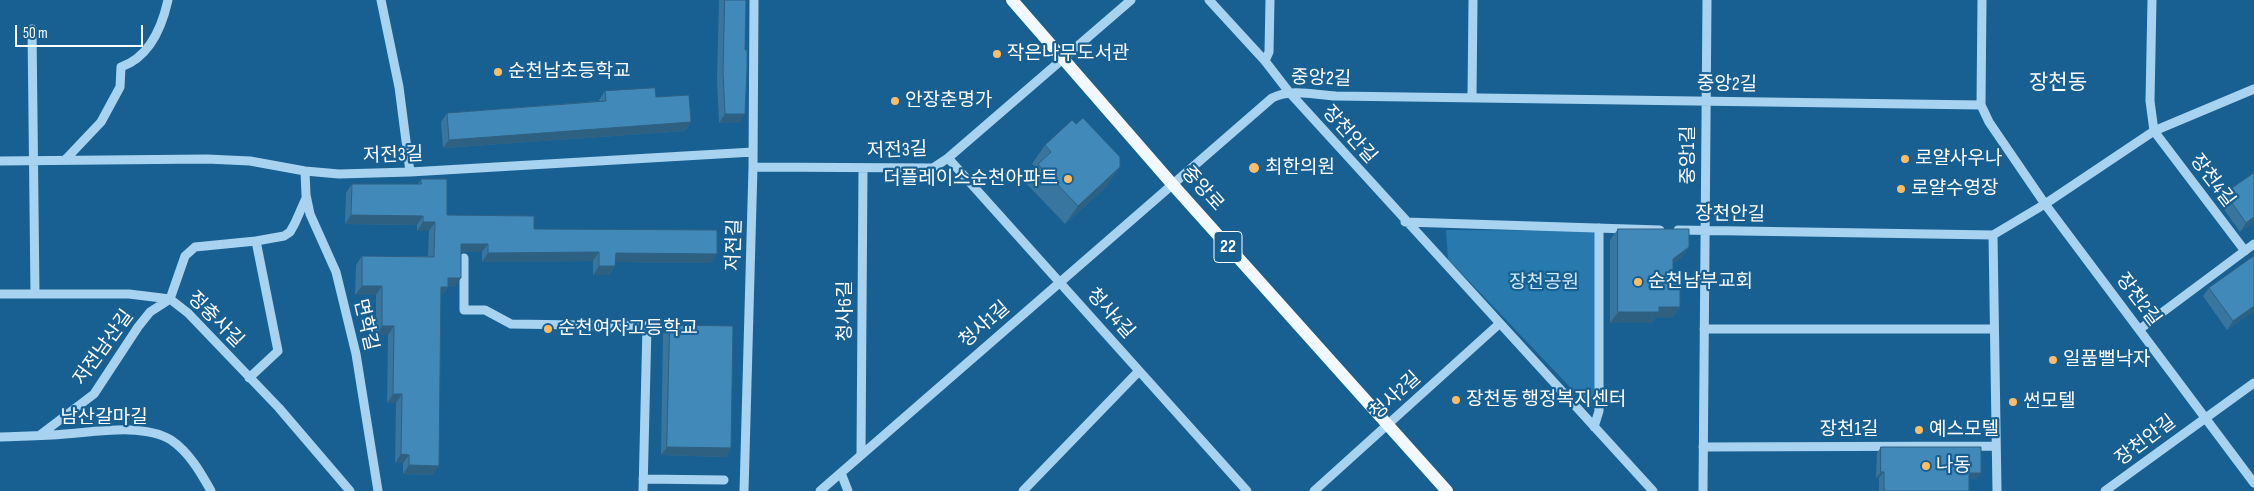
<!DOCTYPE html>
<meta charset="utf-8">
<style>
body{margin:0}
#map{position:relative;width:2254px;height:491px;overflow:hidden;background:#196092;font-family:"Sofia Sans Condensed",sans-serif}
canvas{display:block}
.scale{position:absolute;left:15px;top:25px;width:128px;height:22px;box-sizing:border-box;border:2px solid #fff;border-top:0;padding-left:6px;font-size:15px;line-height:18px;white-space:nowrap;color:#fff;-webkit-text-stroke:4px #196092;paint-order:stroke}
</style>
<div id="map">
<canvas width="2254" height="491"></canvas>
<div class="scale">50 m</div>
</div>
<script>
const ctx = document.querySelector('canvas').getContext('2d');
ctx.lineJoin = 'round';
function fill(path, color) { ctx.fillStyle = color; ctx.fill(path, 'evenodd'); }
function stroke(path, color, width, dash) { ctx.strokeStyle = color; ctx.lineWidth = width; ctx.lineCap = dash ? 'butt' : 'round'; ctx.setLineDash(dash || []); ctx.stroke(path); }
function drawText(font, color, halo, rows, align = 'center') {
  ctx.font = font + ' "Sofia Sans Condensed","Noto Sans KR",sans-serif'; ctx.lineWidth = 4.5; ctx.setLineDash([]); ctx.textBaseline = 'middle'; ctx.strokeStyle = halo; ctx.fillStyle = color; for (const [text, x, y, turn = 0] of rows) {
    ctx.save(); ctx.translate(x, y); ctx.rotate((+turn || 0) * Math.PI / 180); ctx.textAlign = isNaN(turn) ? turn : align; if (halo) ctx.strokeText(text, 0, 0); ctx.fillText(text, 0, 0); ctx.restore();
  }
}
const green = new Path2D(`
 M1446,230L1596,231L1595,398L1589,407L1448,259Z`);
const minor = new Path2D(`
 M381,0L399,87L410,172
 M1209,0L1265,61
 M1270,0L1269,52L1265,61L1289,92L1653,491
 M1982,0L1981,105L1989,122L2045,204L2254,483
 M2152,0L2150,101L2154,131L2245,251
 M32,29L35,294
 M1472,97L1473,0
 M948,158L1247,491
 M65,160L101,122L120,87L121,67C150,57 162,27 168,0
 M0,161L207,159L250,161L305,171L339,174L410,172L753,152
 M753,167L933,168L948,158L1131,0
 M305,171L306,195L310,214L336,272L356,354L378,491
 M1405,222L1660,230
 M1678,230L1993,235L2045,204L2154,131L2254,89
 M1993,235L1997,491
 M464,258V310H485L511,324L647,326L643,491
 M0,294H129L170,299L188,313L279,408L350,491
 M1704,329H1994
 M2140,329L2254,244
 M249,378L278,351L256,241
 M1594,427L1599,411V228
 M40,435L94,394L138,327L150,312L170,299L185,256L195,247L256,241L284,236L290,232L295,223L306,198
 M0,437C22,436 44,436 65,434C95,432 144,423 171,440C189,452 201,473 211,491
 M1703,447L1996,446
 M861,454L863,168
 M841,473L848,491
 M643,479L724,480
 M744,491L753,167L754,0
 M820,491L1272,98C1292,88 1315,95 1336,96L1981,105
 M1023,491L1139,371
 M1314,491L1499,324
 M1703,491L1707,0
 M2105,491L2254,383`);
const major = new Path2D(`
 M1012,0L1173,185L1447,491`);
const wall = new Path2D(`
 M719,0H746L739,123H719L717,81Z
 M605,91L656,97L691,122L685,131L443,148L441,122L447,113L599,101V100Z
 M1045,145L1107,186L1065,224L1025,182L1036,167L1032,164Z
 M421,179L447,215L534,229L711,263L615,262V266L609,275H593V261L482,262V252H461L455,287H448L442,295H441L433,475L403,474V463H395L396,403H387L388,335H376V295H355L356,265L362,256H428L429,231H417V225L345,224L346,193L352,184H418Z
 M2225,193L2254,222L2240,232L2219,202Z
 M1618,229L1689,247L1681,258L1673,264V283L1680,307L1672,318H1655L1651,323H1610V240Z
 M2254,256V311L2227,330L2203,296L2209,288Z
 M670,325L731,448L725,457L661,455L663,334Z
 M1881,447L1976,479H1969V491H1879V478H1876L1877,453Z`);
const shadedWall = new Path2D(`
 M725,114H745L739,123H719Z
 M691,122L685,131L443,148L449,140Z
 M1120,167L1107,186L1065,224L1078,206Z
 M351,215L423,216L417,225L345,224Z
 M2254,217V222L2240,232L2246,223Z
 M423,222H435L429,231H417Z
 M461,244H488L482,252H455Z
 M1689,247L1681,258L1666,270L1673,259Z
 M599,252L593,261L482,262L488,253Z
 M616,253L717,254L711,263L610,262Z
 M599,266H615L609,275H593Z
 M448,278H461L455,287H448L442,295H435Z
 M362,286H382L376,295H355Z
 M2254,306V311L2227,330L2233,321Z
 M1659,307H1680L1672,318H1655L1651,323H1610L1618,312Z
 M382,326H394L388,335H376Z
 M393,394H402L396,403H387Z
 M667,447L731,448L725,457L661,455Z
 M401,454L409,455L403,463H395Z
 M409,465L439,466L433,475L403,474Z
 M1881,472H1884L1879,478H1876Z
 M1969,473H1981L1976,479H1965Z`);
const building = new Path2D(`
 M725,0H746L745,50H747V69L745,114H725L723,72Z
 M655,88L656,97L689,95L691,122L449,140L447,113L606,101L605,91Z
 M1083,118L1120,157V167L1078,206L1038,164L1051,152L1045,145L1072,120L1076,124Z
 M2254,173V217L2246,223L2225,193Z
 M421,179H447V215L534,216V229L717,230V254L616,253L615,266H599V252L488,253V244H461V278H448V287H441L439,466L409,465V455L401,454L402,394H393L394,326H382V286H362V256L434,257L435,222H423V216L351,215L352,184H421Z
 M1618,229H1689V247L1673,259V283H1680V307H1659V312H1618Z
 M2254,256V306L2233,321L2209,288Z
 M670,325L733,326L731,448L667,447Z
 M1881,447H1981V473H1969V491H1884V472H1881Z`);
const markers = [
 [997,54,5,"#ffbc67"],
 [498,72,5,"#ffbc67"],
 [895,101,5,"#ffbc67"],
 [1905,159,5,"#ffbc67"],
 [1254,168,6,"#ffbc67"],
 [1068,179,5,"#ffbc67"],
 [1901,189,5,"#ffbc67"],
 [1638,282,5,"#ffbc67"],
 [548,329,5,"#ffbc67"],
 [2053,360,5,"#ffbc67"],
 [1456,400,5,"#ffbc67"],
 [2013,402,5,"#ffbc67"],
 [1919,430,5,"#ffbc67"],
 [1926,466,5,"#ffbc67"]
];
const shields = [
 [1228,247,28]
];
const shieldNames = [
 ["22",1228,247]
];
const poiNames = [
 ["작은나무도서관",1007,54],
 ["순천남초등학교",508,72],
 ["안장춘명가",905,101],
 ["로얄사우나",1915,159],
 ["최한의원",1265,168],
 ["더플레이스순천아파트",1058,179,"right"],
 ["로얄수영장",1911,189],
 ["순천남부교회",1648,282],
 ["순천여자고등학교",558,329],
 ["일품뻘낙자",2063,360],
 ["장천동 행정복지센터",1466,400],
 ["썬모텔",2023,402],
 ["예스모텔",1929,430],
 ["나동",1936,466]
];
const streetNames = [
 ["중앙2길",1321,79,2],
 ["중앙2길",1727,85,1],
 ["장천안길",1349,135,48],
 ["저전3길",897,151,-2],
 ["중앙1길",1689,155,-90],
 ["저전3길",393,156,-2],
 ["장천4길",2212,181,53],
 ["중앙로",1202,189,48],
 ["장천안길",1730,215,1],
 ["저전길",735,245,-88],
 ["장천2길",2138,300,53],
 ["청사6길",846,311,-90],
 ["청사4길",1110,314,48],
 ["정충사길",215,320,45],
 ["면학길",365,325,77],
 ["청사1길",985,325,-41],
 ["저전남산길",104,348,-54],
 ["청사2길",1396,396,-42],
 ["남산갈마길",104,418],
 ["장천1길",1849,430],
 ["장천안길",2146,441,-37]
];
const parkNames = [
 ["장천공원",1544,283]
];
const quarterNames = [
 ["장천동",2058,84]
];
fill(green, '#2879ae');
stroke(minor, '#a8d3f0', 9);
stroke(major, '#f1f8ff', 12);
fill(wall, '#38769f');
fill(shadedWall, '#2e6082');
fill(building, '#4189b9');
stroke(building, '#2e6082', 1);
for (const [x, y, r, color] of markers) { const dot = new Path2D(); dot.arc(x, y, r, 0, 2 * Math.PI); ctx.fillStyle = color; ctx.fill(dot); stroke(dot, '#196092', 2); }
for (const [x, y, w] of shields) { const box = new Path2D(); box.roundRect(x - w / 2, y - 15.5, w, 31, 4); ctx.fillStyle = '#196092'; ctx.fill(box); stroke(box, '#fff', 1); }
drawText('bold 18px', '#fff', null, shieldNames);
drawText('19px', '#fff', '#196092', poiNames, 'left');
drawText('19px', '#fff', '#196092', streetNames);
drawText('19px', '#cfe9fb', '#196092', parkNames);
drawText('21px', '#fff', '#196092', quarterNames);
</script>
